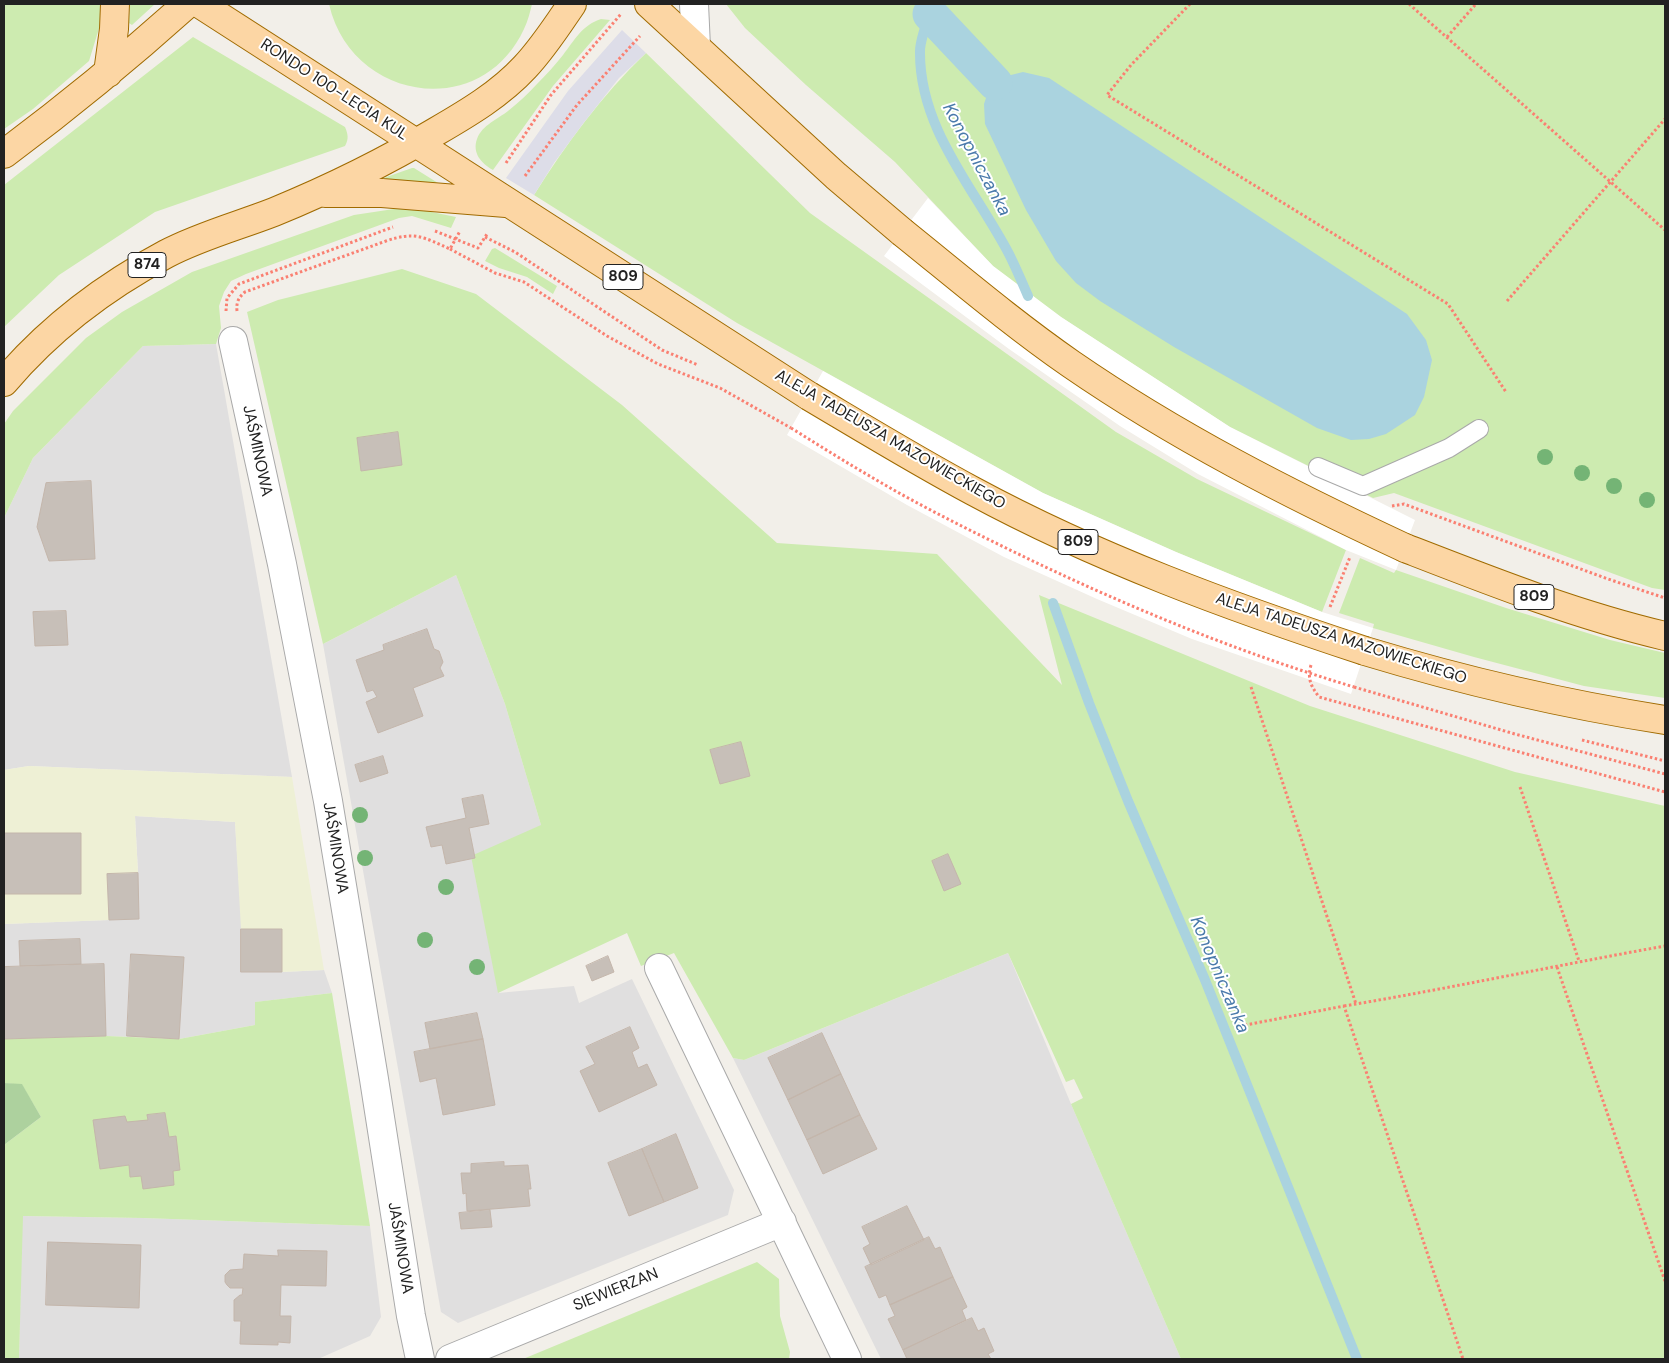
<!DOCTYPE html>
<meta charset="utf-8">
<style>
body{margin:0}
#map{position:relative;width:1669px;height:1363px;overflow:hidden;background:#f2efe9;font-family:"DM Sans",sans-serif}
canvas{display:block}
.frame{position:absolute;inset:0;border:5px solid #222;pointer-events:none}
</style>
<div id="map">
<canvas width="1669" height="1363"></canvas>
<div class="frame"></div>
</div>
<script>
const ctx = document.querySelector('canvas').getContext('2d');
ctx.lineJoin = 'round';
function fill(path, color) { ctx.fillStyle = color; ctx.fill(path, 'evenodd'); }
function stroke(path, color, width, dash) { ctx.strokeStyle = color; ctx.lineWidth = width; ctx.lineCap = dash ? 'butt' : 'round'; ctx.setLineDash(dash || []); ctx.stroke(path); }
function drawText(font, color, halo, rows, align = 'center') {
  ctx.font = font + ' "DM Sans",sans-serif'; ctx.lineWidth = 4; ctx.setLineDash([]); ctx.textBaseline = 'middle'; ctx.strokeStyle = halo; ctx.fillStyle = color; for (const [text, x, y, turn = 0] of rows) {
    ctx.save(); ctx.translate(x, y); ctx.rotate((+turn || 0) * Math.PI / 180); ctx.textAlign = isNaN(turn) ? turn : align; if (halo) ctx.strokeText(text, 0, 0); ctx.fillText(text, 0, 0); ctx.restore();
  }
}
const residential = new Path2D(`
 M216,344L292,777L29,766L4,770V518L33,458L143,346Z
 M456,575L505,704L541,825L498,993L574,986L579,1003L632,979L734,1190L728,1215L458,1323L441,1312L323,644Z
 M135,816L235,822L242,929H282V972L324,970L332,993L256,1002L255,1025L179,1039L106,1036L4,1039V924L108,920L107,874L138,873Z
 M1008,953L1071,1104L1181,1359H881L733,1058L744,1060Z
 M22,1216L143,1218L370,1226L381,1317L370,1336L318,1359H19Z`);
const farmland = new Path2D(`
 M29,766L292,777L324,970L282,972V929H241L235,822L135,816L138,873L107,875L109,920L4,924V770Z`);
const grass = new Path2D(`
 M4,4H100L101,22L89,61L33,109L4,129Z
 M130,4H155L132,25L129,23Z
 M329,4H532C530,12 528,21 524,29C481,122 351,101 329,4Z
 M726,4H1665V590L1652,588L1394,493L1373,498L1230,427L1061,317L993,266L895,162L806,85L745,28Z
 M601,19L610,20L553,86L493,170C481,163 472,153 477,139C482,125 498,119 508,111C518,103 528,94 537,84C546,75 555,65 563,55C574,41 582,25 601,19Z
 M193,37L345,127C348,134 349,139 345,146L155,212L59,275L4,327V185Z
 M646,53L810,213L1116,432L1197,479L1346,550L1322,612L1176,552L1043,493L737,323L534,195C566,144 602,95 646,53Z
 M412,168H414L446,188L378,180Z
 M407,207L456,217L451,228L412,216L399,218L246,274L231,281L224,292L219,306L221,328L216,344L143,346L33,458L4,518V424L13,411L86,338L122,312L192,272L354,215Z
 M495,248L557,286L553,294L527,277L499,268L485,261L492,249Z
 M402,269L476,294L622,405L777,543L937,554L1062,685L1039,595L1310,706L1515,772L1665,806V1359H1181L1071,1104L1083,1098L1074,1079L1066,1082L1008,953L744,1060L733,1058L674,953L641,966L627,933L498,993L471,856L541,825L505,704L456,575L323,644L247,312L278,300Z
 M1360,558L1394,573L1396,570L1506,608L1610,640L1665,653V698L1584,686L1474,657L1373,628L1374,624L1339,613Z
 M332,993L370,1226L143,1218L23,1216L19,1359H4V1145L41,1117L22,1085L4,1083V1039L106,1036L179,1039L255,1025V1002Z
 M757,1262L779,1279L780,1316L790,1352L789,1359H523Z`);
const forest = new Path2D(`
 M4,1083L22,1084L41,1117L4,1145Z`);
const plaza = new Path2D(`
 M622,30L646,53L619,78L582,125L554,163L534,195L506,178L568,91Z`);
const water = new Path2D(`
 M1023,72L1049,78L1407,314L1426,340L1432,360L1424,397L1415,415L1386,434L1369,439L1351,440L1317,428L1174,347L1100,301L1076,283L1056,261L1026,210L985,124L984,104L989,89L1003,77Z`);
const pier = new Path2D(`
 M928,198L993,266L1061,317L1230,427L1415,520L1396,570L1346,550L1198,474L1120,426L1009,349L884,256Z
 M823,371L1043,493L1176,552L1322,612L1373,628L1351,694L1192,639L1097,599L1004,557L907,505L787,435Z`);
const stream = new Path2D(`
 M933,4C929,17 920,38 920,51C919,129 975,189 1009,254C1016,268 1022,282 1028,296
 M1053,603L1089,703L1128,801L1205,980L1357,1359`);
const canal = new Path2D(`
 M930,14L995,83`);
const building = new Path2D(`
 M398,432L402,465L361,471L357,438Z
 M91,481L95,559L49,561L37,527L46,483Z
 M66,611L68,645L35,646L33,612Z
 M427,629L434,649L439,651L443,662L440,668L444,676L413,688L423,716L378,733L366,702L377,697L373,690L367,692L356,660L384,650L383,645Z
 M741,742L750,776L720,784L710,750Z
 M383,756L388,773L360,782L355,765Z
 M483,795L489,824L469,828L475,858L446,864L442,845L431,847L426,827L466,818L462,799Z
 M5,833H81V894H5Z
 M948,854L961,884L944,891L932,861Z
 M138,873L139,919L109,920L107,874Z
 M241,929H282V972H241Z
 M80,939L81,964L20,966L19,941Z
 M131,954L184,957L179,1039L127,1036Z
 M608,956L614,972L592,981L586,966Z
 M104,964L106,1036L4,1039V967Z
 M477,1013L483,1039L430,1049L425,1023Z
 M630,1027L639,1048L632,1052L638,1068L647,1064L657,1085L599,1112L580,1071L595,1064L586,1047Z
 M822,1033L841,1074L788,1100L768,1058Z
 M483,1039L495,1105L443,1115L436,1078L420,1082L414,1052Z
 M841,1074L860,1115L807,1140L788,1100Z
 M165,1113L169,1137L176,1136L180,1170L173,1171L174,1185L143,1189L141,1176L130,1177L129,1165L100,1169L93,1120L125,1116L127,1122L148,1120L147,1115Z
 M860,1115L877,1149L823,1174L807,1140Z
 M676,1134L698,1188L664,1202L642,1149Z
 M642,1149L664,1202L629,1216L608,1163Z
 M504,1162V1166L528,1165L531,1189H528L530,1206L467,1211L466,1193L463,1194L461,1173H471V1164Z
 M907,1206L924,1240L871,1265L863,1248L870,1244L862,1227Z
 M490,1210L492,1227L461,1229L459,1213Z
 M929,1237L935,1249L940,1247L953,1277L890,1305L886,1295L879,1298L865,1267Z
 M48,1242L141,1245L139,1308L46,1305Z
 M278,1250L327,1251L326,1286L281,1285L280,1316H291L290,1343L278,1342V1345L240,1344L241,1321H234V1300L240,1295H242L243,1288H230L227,1285L225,1282V1275L230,1270L243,1269L244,1254L278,1256Z
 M953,1277L967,1307L962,1310L966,1320L903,1350L888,1319L895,1316L890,1305Z
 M972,1318L978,1331L984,1328L994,1351L988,1354L991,1359H907L903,1350Z`);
const path = new Path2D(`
 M1190,4L1131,65L1107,95L1448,304L1506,392
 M1409,4L1665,230
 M1447,37L1476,4
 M506,163L551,95L621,14
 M525,176L577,105L640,36
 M435,231L478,248L487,234
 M485,237L515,252L662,350L698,365
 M450,249L495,273L524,282L607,336L658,364L720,388L791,428
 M1507,301L1665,119
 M226,311L227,298L239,284L393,227
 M237,311C236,302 239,297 245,292L386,241C415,231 423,237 450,249L460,231
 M1392,506L1404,504L1608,579L1665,598
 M1330,607L1350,557
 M1311,665C1307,679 1311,686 1319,697L1665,792
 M1251,687L1356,1004
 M1354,687L1515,734L1665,774
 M1582,740L1665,761
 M1520,787L1579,961
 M1557,967L1665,1281
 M1344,1006C1452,988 1558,965 1665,946
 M1235,1027L1344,1006L1463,1359`);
const lane = new Path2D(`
 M1318,467L1363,486L1449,448L1479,429`);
const street = new Path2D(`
 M694,4L696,47
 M233,341L282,564L328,801L374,1079L411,1316L420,1359
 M659,968L847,1359
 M450,1359L782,1222`);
const primary = new Path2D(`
 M200,4L809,396
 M649,4L836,176L902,232
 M108,73L114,29L115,4
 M4,154C67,107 128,57 187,4
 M325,193H382L506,203
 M4,382C49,329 104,287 166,254C200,236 238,226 274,212C330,189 385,162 437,131C468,113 500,94 525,67C543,48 557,26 572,4
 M1405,548C1490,581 1576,615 1665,636
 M1365,651C1464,681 1563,704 1665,720`);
const pathBridge = new Path2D(`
 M791,428C817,444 842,460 868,475C913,502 959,525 1006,548C1118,603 1234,651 1354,687`);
const primaryBridge = new Path2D(`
 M902,232C958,277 1012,323 1071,364C1177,437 1289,494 1405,548
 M809,396C863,428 917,461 973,491C1097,558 1231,607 1365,651`);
const trees = [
 [1545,457],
 [1582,473],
 [1614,486],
 [1647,500],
 [360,815],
 [365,858],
 [446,887],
 [425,940],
 [477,967]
];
const shields = [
 [147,265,38],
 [623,277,40],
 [1078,542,40],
 [1534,597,40]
];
const shieldNames = [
 ["874",147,265],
 ["809",623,277],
 ["809",1078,542],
 ["809",1534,597]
];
const streetNames = [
 ["RONDO 100-LECIA KUL",334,90,33],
 ["ALEJA TADEUSZA MAZOWIECKIEGO",890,440,30],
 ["JAŚMINOWA",257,451,78],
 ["ALEJA TADEUSZA MAZOWIECKIEGO",1341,639,18],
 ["JAŚMINOWA",335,848,81],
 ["JAŚMINOWA",400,1248,81],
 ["SIEWIERZAN",616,1290,-22]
];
const waterNames = [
 ["Konopniczanka",976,160,62],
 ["Konopniczanka",1219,975,67]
];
fill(residential, '#e0dfdf');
fill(farmland, '#eef0d5');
fill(grass, '#cdebb0');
fill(forest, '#add19e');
fill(plaza, '#dddde8');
fill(water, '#aad3df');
fill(pier, '#fff');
stroke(stream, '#aad3df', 10);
stroke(canal, '#aad3df', 35);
fill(building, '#c7bfb8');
stroke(building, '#c4b6ab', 1);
stroke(lane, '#a9a9a9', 20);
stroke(street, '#a9a9a9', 30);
stroke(primary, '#a06b00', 30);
stroke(path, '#fa8072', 3, [2.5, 2.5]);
stroke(lane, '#fff', 18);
stroke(street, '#fff', 28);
stroke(primary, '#fcd6a4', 28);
stroke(primaryBridge, '#a06b00', 30, []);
stroke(pathBridge, '#fa8072', 3, [2.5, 2.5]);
stroke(primaryBridge, '#fcd6a4', 28);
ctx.fillStyle = '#74b475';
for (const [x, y] of trees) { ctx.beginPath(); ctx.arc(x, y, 8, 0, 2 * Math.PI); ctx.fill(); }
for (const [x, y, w] of shields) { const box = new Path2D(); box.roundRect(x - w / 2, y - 12.5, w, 25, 4); ctx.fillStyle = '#fff'; ctx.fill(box); stroke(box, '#222', 1); }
drawText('bold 15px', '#222', null, shieldNames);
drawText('16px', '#222', '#fff', streetNames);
drawText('italic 18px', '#4a7aab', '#fff', waterNames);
</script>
